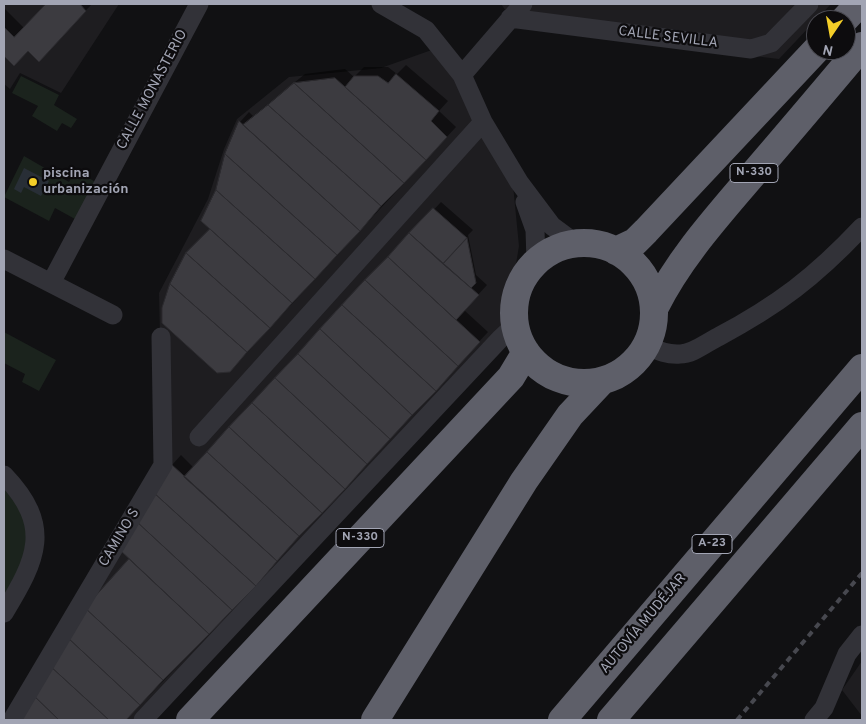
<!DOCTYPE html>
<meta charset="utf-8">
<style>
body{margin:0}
#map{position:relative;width:866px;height:724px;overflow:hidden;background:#111113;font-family:Overpass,sans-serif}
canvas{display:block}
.frame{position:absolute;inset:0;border:5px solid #a2a5b4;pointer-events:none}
.north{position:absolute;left:806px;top:10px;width:50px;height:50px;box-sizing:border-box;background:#0d0c0e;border:1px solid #494950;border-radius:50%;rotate:192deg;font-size:14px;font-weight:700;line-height:20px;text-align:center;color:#a2a5b4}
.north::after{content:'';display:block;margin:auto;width:18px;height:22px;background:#f4ce28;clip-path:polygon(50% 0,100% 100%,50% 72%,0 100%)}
</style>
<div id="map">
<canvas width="866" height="724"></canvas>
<div class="frame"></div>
<div class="north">N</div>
</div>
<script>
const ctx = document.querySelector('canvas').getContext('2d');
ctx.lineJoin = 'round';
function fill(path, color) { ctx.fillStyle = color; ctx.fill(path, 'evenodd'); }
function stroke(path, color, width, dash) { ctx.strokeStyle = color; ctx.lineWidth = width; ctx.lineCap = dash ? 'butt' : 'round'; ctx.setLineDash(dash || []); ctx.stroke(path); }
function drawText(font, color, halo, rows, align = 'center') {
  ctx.font = font + ' Overpass,sans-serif'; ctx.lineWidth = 4.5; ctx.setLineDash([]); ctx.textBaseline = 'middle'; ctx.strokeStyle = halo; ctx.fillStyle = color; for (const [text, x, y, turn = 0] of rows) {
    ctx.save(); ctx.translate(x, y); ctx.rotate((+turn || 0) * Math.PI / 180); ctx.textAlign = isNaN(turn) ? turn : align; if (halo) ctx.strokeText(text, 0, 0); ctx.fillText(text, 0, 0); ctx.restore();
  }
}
const built = new Path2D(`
 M4,4H119L61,93L20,73L10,89L4,84Z
 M501,4H831L779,59L518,28Z
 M440,47L513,185L519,246L503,343L152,720H4L163,463L159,293L208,199L224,149L237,119L289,77L381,68Z
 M862,661V716L842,690Z`);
const green = new Path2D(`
 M21,76L59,95L54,105L77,119L71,128L62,123L57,131L32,116L38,106L12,93Z
 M24,156L69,182L76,169L95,182L75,219L55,208L49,221L4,197Z
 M4,332L56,360L39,391L22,382L25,374L4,363Z
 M5,486L26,519L28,552L4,598Z`);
const water = new Path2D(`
 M24,168L49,181L41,196L24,187L21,193L14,189Z`);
const shadow = new Path2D(`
 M48,4H92L48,50L28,49L14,64L4,54V8L24,28Z
 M406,65L448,101L439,111L456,127L239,361L211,229L217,191L226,154L240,122L249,112L253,116L305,74L345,69L354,77L364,67H388L397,74Z
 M441,202L473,230L468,235L476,275L487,285L464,310L488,332L308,525L265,574L126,720H20L86,609L131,559L172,465L181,455L194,468Z`);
const building = new Path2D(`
 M46,4H80L86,11L39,62L28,51L14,66L4,56V27L14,37Z
 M396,74L439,111L431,121L447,137L426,160L345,87L354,76H378L388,83Z
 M335,78L426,160L404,183L294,83Z
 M294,83L404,183L381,206L268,105Z
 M268,105L381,206L360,231L243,125Z
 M239,121L360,231L337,255L225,154Z
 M225,154L337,255L315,279L216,190Z
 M216,190L315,279L292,303L201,221Z
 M433,208L467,238L443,264L409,233Z
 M210,229L292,303L270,328L186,253Z
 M409,233L479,295L456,320L388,257Z
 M467,238L476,283L471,288L443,264Z
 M186,253L270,328L247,352L170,284Z
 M388,257L480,342L458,366L365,280Z
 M365,280L458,366L436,391L342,305Z
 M170,284L247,352L230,372L217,373L162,323V308Z
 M342,305L436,391L412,415L320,329Z
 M320,329L412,415L390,439L298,354Z
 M298,354L390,439L367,464L275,378Z
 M275,378L367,464L345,489L252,403Z
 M252,403L345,489L322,513L229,427Z
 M229,427L322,513L299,536L207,452Z
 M207,452L299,536L277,561L184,477Z
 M171,464L277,561L256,586L153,492Z
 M153,492L256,586L232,610L136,521Z
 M136,521L232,610L209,634L120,550Z
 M129,559L209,634L163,680L85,608Z
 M85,608L163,680L140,705L67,637Z
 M67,637L140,705L126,720H109L49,665Z
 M49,665L109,720H59L32,694Z
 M32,694L59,720H17Z`);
const minor = new Path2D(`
 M381,4L426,30L462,75L483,122L519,182L552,226L575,243
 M510,18L751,49L771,43L809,4
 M462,75L523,4
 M525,202L535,230L536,261
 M4,259L113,315
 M51,283L199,4
 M647,346C658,351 668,355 680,354C693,354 706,343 718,337C778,305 815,277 862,227
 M199,437L483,122
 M4,475C53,526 37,559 4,613
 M12,720L163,465L161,337
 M143,720L500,339L515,325
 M814,720L824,708L847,654L862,635`);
const highway = new Path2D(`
 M844,20L859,4
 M514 313a70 70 0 1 1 140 0a70 70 0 1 1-140 0Z
 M616,251L635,242L646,231L816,50
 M655,307C679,259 715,219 749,179C787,135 825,90 862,46
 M190,720L511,377L526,352
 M375,720L524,481L570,415L601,382
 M562,720L862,368
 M611,720L862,426`);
const rail = new Path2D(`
 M737,720L862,573`);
const markers = [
 [33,182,5,"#f4ce28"]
];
const shields = [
 [754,173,48],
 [360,538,48],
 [712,544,40]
];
const shieldNames = [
 ["N-330",754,173],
 ["N-330",360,538],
 ["A-23",712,544]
];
const streetNames = [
 ["CALLE SEVILLA",668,38,7],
 ["CALLE MONASTERIO",153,90,-62],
 ["CAMINO S",120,538,-59],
 ["AUTOVÍA MUDÉJAR",644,624,-50]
];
const poiNames = [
 ["piscina",43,174],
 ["urbanización",43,190]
];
fill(built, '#1e1d20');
fill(green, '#1b231d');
fill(water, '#282e36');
fill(shadow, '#0007');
fill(building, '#3c3b40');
stroke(building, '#2c2b2f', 1);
stroke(minor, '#323238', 19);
stroke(highway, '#5e5f69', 28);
stroke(rail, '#47484f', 4, [6, 5]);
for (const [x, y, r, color] of markers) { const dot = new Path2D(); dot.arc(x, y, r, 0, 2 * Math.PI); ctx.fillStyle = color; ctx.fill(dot); stroke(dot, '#0d0c0e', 2); }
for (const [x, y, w] of shields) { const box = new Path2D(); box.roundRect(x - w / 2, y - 9.5, w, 19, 4); ctx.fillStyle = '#0d0c0e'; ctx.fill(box); stroke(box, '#a2a5b4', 1); }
drawText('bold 12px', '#a2a5b4', null, shieldNames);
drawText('14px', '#a2a5b4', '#0d0c0e', streetNames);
drawText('bold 14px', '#a2a5b4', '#0d0c0e', poiNames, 'left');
</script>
